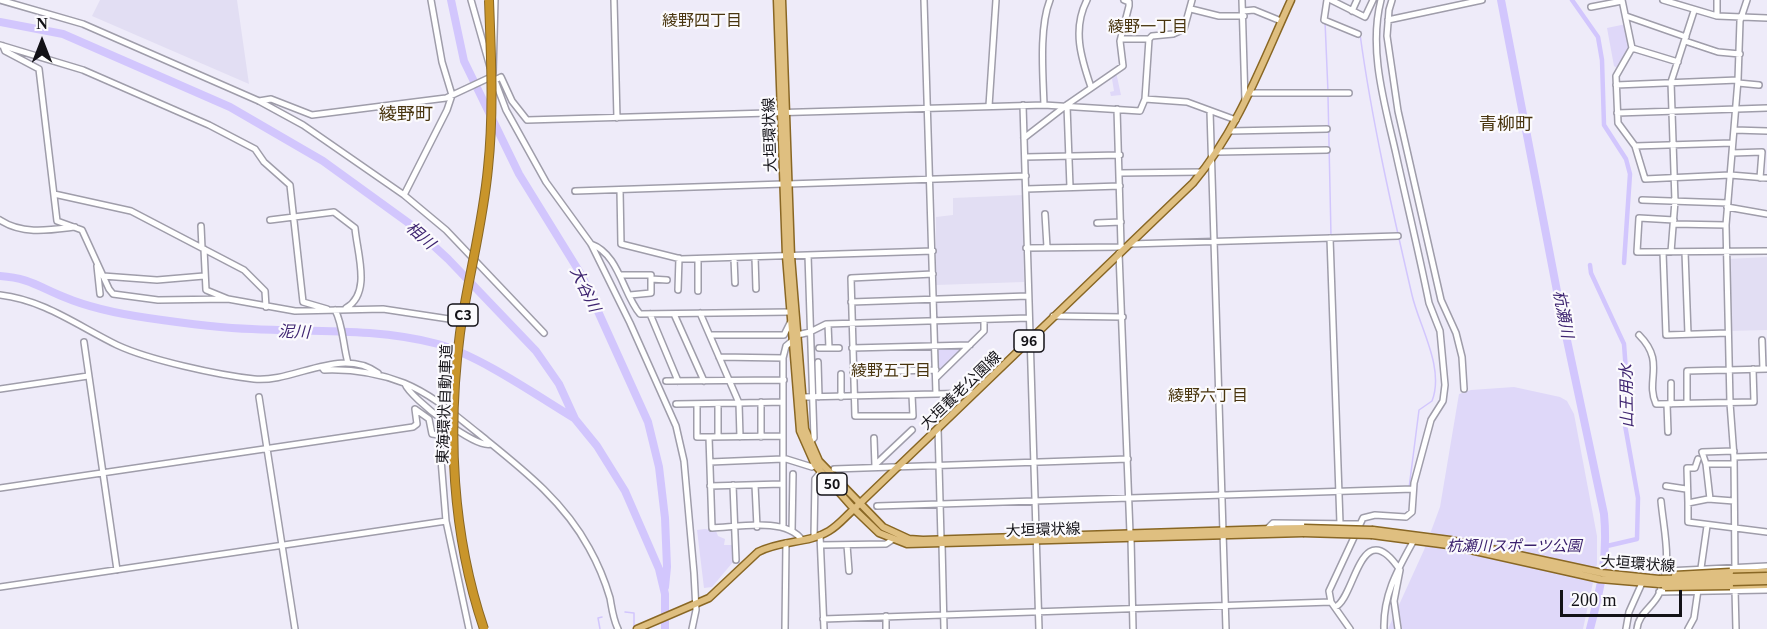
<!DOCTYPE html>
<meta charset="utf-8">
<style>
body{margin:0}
#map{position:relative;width:1767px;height:629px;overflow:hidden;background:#eeebf9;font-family:Georgia,serif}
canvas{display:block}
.north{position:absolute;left:12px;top:12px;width:60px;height:60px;-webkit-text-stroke:4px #fbfafd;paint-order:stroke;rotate:0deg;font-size:16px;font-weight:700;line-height:24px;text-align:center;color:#131217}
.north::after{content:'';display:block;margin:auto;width:21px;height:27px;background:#131217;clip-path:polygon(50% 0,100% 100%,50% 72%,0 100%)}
.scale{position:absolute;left:1560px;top:590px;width:122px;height:27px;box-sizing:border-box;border:3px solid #131217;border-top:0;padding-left:8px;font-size:18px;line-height:21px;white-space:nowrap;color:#131217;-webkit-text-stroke:4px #fbfafd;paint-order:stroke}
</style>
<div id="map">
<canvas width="1767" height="629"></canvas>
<div class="north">N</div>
<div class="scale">200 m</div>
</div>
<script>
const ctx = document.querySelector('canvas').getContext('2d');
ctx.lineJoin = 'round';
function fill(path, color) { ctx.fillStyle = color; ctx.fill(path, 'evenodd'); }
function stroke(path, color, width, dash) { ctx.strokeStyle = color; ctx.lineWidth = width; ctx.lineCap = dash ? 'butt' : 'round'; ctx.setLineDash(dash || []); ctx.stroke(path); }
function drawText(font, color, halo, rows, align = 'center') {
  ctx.font = font + ' Georgia,"Noto Sans JP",serif'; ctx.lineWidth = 4.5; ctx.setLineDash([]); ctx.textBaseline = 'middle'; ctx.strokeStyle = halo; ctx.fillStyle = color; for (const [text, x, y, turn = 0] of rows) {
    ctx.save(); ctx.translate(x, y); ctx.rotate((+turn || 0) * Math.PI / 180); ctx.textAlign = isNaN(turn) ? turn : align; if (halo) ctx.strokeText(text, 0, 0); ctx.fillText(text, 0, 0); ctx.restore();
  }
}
const built = new Path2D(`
 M100,0H237L249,84L92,16Z
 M1023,195L1024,282L936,285V217L953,215V198Z
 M1767,257V330L1729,331L1728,259Z`);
const green = new Path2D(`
 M1626,24L1631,48L1618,69L1614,66L1607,28Z
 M1116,72L1121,95L1111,96L1110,92L1114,91L1112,79Z
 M965,347L938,372L937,348Z
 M1514,387L1560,397L1567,401L1574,414L1597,536V564L1583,629H1388L1424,550L1440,507L1459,394L1471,390Z
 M705,529L716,531L718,536L725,539L724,545H733V562L712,587L704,588L697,530Z`);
const stream = new Path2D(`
 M1325,21L1328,92
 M1360,34C1372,122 1392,209 1412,295C1419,326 1445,368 1432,401L1419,410L1409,488
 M1328,96L1331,236
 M625,612L634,613V629
 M600,629L598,618L602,617`);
const canal = new Path2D(`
 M1572,0L1598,37L1602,60L1604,125L1626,159L1630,174L1624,263
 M1590,265L1591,273L1624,344L1627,385L1623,414L1638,498L1637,539L1607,546`);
const river = new Path2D(`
 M451,0L464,61L519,174L582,276L648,422L659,467L665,518L667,567L665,587
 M1501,0L1561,312L1604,514C1608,557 1601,587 1590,629
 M0,22L63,34L230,107L323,161L410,224L448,259L536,351L559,384L575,419L597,446L625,491L659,569L665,594V629
 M0,276C29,278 39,287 64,297C90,308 120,314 148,318C182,323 218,328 252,329C314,332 377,328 438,344C480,356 536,395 574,418`);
const minor = new Path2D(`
 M0,0L83,24L259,101L303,125L404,195L446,230L544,333
 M471,0L490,67
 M614,0L617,118
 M1087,0C1072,29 1081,58 1091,87
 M1242,0L1245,101
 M1327,0L1324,20L1358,34
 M1331,0L1365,17L1373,0
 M1392,0L1389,10L1387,36L1398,111L1441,300L1456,333L1462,357L1464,389
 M1622,0L1632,48L1616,76L1618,123L1635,146L1645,179L1730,175L1767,178
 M1663,0L1717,16L1767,18
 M1591,7L1622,1
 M1191,9L1219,16H1244
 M1243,11L1254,10L1281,21
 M1352,11L1357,0
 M1626,16L1686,37
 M1717,16V0
 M1388,20L1482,0
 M1121,39H1149L1152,36L1173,34L1184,29L1192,0
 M1685,41L1718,52L1740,54
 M0,45L83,70L209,125L255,149L264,162L290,185L303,302L327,309
 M3,46L5,51L39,69L57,221L82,230L109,289L113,294L158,300L228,299
 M1632,48L1678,62
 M493,73L495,0
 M494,78L506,110L546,182L591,244L630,323L676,426L684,461L694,573L696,610L692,629
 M495,80L501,77L512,101L527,120L1044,105L1140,111L1145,99L1149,39
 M1738,83L1759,85
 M1616,85L1738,80
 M1248,93H1349
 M1145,99L1187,102L1236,120
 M259,101L271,99L312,115L446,98L493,76
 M1023,105L1039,629
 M1044,105C1043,75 1039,27 1050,0
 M989,106L996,0
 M1067,106L1070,187
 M1117,109L1121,245
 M1210,111L1226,629
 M1617,113L1767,108
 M1734,130L1767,131
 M1230,131L1327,129
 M1024,138L1068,104L1123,66L1120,41L1129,6V2L1124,0
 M1635,146L1732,143
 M1217,152L1327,150
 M1732,153L1762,152L1760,178
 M1025,157L1120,155
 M1120,173L1202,172
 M788,184L1026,176
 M1026,189L1120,186
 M620,190L621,244L681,259L933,251
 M575,191L783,184
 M54,194L131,211L244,270L265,291L266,307
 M404,195L447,110L452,95L442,62L431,0
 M1642,200L1728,203
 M1727,207L1767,214
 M1045,214L1047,247
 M0,220C23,235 50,230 75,227
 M270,220L334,212L355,228C357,253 372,293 346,308
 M1674,220L1639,218L1637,252L1767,251
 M1097,223L1121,222
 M1674,224L1726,225
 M201,226L202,248
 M1330,238L1340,523
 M591,244C619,254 623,294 640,314L790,312
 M1130,244L1398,236
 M1026,248L1123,247
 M204,249L206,290L228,299L295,311L383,309L449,319
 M1663,252L1666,335L1728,333
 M1671,252L1675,201L1671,82L1694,11
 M1685,252L1688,334
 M1119,253L1130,533
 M808,255L814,438L809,443
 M755,257L756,289
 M734,258L735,283
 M698,259V291
 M97,266L100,294
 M621,275H651V293L630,295
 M103,276L157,280L204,276
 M651,279L667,280
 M678,290L679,258
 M0,295C44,300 78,326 117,345C149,360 218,375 254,379C294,383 340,346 378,373
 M851,302L1028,296
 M335,310C343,324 343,346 348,363
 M700,313L739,403L783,402
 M650,314L678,381
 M674,314L704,381
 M1053,316L1123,317
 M828,324L829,348
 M710,335H784L790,323
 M1639,335C1666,362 1645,380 1656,404L1754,402L1753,369
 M793,336L810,332L826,324L1029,318
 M1762,340L1763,369
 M84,342L117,570
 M819,348H839
 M852,348L970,345
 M719,357L783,358
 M818,362L819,397
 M322,367L324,370C351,369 378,373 404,383C433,395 455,415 479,434C521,468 563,500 589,548C598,564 605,581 610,598C612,609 613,619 618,629
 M853,372L936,370
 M841,374V397
 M936,378L984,331V320
 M666,381L784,380
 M1671,383V404
 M405,384C410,398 477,450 491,444
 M0,389L88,376
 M936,394L974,393
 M912,395L913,416H855L851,278L933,274
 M259,397L295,629
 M802,397L936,394L924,0
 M761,402V437
 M1687,403V371L1767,369
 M676,404L739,403L740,437
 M697,404V437H709
 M718,404V437
 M1667,404L1668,432
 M444,422L439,435L446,521L469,629
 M938,428L941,539
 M783,436L709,437L712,528C738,527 786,517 802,540
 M874,438L875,466
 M1734,457L1767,456
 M783,458L812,467
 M1698,459L1695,468H1687L1688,503L1708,499L1734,501
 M710,462L783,459
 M1706,464H1734
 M875,465L912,430
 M834,469L1128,459
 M733,485L736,560
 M755,485L757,527
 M710,486L782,484
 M1666,486L1686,489
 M0,488L413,427L417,424L415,409L429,419L432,434L439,435
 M1710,499L1706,464L1702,452L1734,451
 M1688,503V522L1767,532
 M877,506L1413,489
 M783,526V358L786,346L792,341
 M1268,528L1273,523L1360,524
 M792,531L793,474
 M820,535L824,629
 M814,537L815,479L821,472
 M1131,538L1133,629
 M942,544L944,629
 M821,545L886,544L892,540
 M847,545L849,571
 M1667,571L1767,566
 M1735,571L1734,457L1730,403L1726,225L1738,80L1740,21L1747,0
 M1700,575L1707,526
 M0,587L446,521
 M1735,589L1736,629
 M1659,592L1767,590
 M1335,607C1355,600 1360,511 1400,570L1394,601L1398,629
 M886,616V629
 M823,619L1331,602
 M785,629L786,543
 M1350,629L1331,602L1329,591L1363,518L1375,515L1406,517L1412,512L1414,483L1431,420L1443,401L1445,385L1440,331L1429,303C1419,253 1407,204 1396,154C1385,105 1368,50 1381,0
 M1384,629C1383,594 1398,569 1414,540
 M1626,629L1629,612L1642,583
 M1637,629C1638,614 1653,607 1659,594C1673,564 1664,533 1661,501
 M1688,629L1694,618L1698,590`);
const major = new Path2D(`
 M777,0L786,256L800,431L815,465L854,509L879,533L907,544L1303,533
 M782,0L791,256L805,429L819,461L883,527L909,539L923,540L1304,528
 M1373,530L1450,540L1602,573L1659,579
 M1372,535L1448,545L1600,579L1659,584
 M1730,572H1767
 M1730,586L1767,585
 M637,629L709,598L758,552C780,540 808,544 829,531C839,525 846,516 854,509L1193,183C1238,130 1262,63 1291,0`);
const majorBridge = new Path2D(`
 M1304,528L1373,530
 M1303,533L1372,535
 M1675,575L1730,572
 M1659,579L1767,576
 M1659,584L1767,581
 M1665,587L1730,586`);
const highwayBridge = new Path2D(`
 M484,629C452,535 447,431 460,333C468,278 483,223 488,168C494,112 491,56 489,0`);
const shields = [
 [463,315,30],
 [1029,341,30],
 [832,484,30]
];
const shieldNames = [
 ["C3",463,315],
 ["96",1029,341],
 ["50",832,484]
];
const streetNames = [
 ["大垣環状線",769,135,-92],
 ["大垣養老公園線",960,390,-44],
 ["東海環状自動車道",444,404,-88],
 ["大垣環状線",1043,529,-2],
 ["大垣環状線",1638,563,4]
];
const parkNames = [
 ["杭瀬川スポーツ公園",1514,545]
];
const neighbourhoodNames = [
 ["綾野四丁目",702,20],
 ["綾野一丁目",1148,26],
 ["綾野五丁目",891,370],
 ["綾野六丁目",1208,395]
];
const waterNames = [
 ["相川",421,235,41],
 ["大谷川",586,289,64],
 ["杭瀬川",1564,314,79],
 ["泥川",294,331,2],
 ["山王用水",1626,396,-91]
];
const quarterNames = [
 ["綾野町",406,113],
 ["青柳町",1506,123]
];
fill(built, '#e2def3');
fill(green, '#dfd8f9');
stroke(stream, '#d2c6fd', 1.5);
stroke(canal, '#d2c6fd', 4.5);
stroke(river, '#d2c6fd', 8);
stroke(minor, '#9f9daa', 8);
stroke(major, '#896724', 9);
stroke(minor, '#fff', 5);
stroke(major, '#dfbf80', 6);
stroke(majorBridge, '#896724', 9, []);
stroke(highwayBridge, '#896724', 10, []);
stroke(majorBridge, '#dfbf80', 6);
stroke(highwayBridge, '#c9952b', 8);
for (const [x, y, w] of shields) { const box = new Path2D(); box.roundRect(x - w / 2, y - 11, w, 22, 4.5); ctx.fillStyle = '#fbfafd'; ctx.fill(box); stroke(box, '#131217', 1.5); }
drawText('bold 14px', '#131217', null, shieldNames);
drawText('15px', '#131217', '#fbfafd', streetNames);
drawText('italic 15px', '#3b216d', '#fbfafd', parkNames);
drawText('16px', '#49350f', '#fbfafd', neighbourhoodNames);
drawText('italic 16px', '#3f2571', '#fbfafd', waterNames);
drawText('18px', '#49350f', '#fbfafd', quarterNames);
</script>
